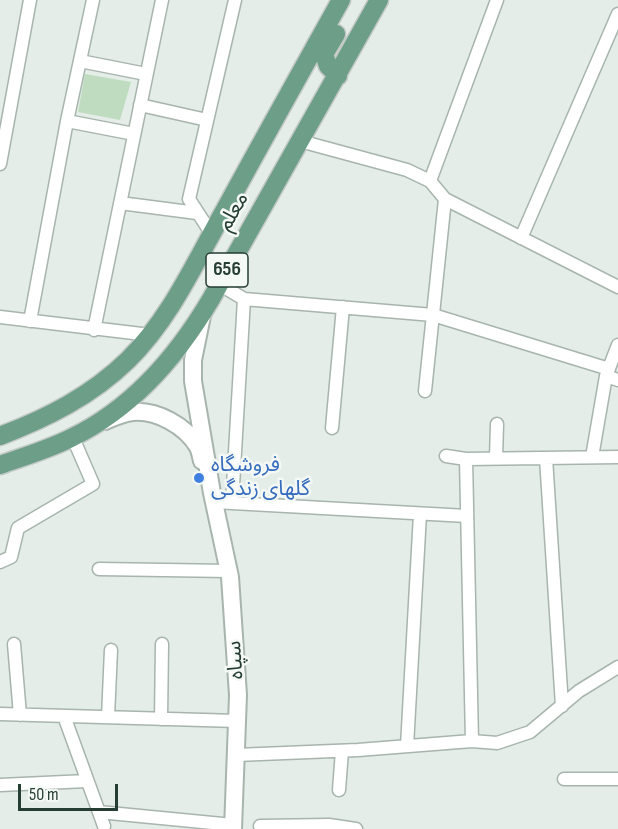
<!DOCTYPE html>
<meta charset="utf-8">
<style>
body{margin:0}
#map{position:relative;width:618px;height:829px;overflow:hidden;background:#e4ede7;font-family:"Sofia Sans Condensed",sans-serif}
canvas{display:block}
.scale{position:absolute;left:18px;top:784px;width:100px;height:27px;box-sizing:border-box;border:3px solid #253d32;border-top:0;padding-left:8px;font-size:18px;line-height:21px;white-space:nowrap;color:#253d32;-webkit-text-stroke:4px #f5f9f6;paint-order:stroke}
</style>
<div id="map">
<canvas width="618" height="829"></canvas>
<div class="scale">50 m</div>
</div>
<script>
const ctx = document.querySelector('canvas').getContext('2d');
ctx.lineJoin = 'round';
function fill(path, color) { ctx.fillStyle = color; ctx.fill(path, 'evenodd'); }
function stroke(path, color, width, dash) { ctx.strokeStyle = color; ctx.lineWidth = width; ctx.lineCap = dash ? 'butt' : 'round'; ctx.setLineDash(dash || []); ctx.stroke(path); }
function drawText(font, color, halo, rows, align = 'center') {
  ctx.font = font + ' "Sofia Sans Condensed","Noto Sans Arabic",sans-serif'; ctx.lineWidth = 5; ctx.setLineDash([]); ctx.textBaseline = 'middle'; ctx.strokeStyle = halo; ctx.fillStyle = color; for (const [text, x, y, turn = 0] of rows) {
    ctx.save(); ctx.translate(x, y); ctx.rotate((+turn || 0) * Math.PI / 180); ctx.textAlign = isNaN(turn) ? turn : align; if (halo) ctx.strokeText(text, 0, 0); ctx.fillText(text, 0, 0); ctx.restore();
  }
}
const green = new Path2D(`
 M85,74L131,82L120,120L78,112Z`);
const minor = new Path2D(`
 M80,61L146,74
 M140,105L207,120
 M67,121L134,134
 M300,141L407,170L430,181L445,199L618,287
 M0,164L30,0
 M430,181L497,0
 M120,203L197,213
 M211,233L189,199L235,0
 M521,238L618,14
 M219,284L244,299L433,315L609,369
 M0,317L150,335
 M30,321L67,121L93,0
 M94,330L162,0
 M606,376L618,380
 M425,391L445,199
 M332,428L343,307
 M446,456L466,459L618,457
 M592,457L606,376L618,345
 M496,458L497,424
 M546,458L562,706
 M214,502L467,516
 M232,503L244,299
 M0,562L11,557L18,528L93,484L73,438
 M99,569L229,571
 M14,644L20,715
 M0,714L237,721
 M64,716L104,826
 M108,717L111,650
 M161,719L162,644
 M472,741L497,743L530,732L579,691L618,667
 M407,746L420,514
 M236,755L358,750L472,741L466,459
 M564,779H618
 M0,785L87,781
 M339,790L342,751
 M99,812L233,825
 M260,826L329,825L356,829`);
const tertiary = new Path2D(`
 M202,316L193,360V381L212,493L230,577L238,695L233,829
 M105,421C114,417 123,413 133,412C157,410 186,426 198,447C200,451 201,457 202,461`);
const primary = new Path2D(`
 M336,34L324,54L328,66L338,76
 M0,436C47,418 91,396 128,360C169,320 194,265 222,215C261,143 301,72 341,0
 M0,465C25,456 50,449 73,437C132,408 178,355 211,299L379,0`);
const markers = [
 [199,478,6,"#3f7fe0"]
];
const shields = [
 [227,270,42]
];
const shieldNames = [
 ["656",227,270]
];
const streetNames = [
 ["معلم",234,212,-60],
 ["سپاه",236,660,-94]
];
const shopNames = [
 ["فروشگاه",211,466],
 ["گلهای زندگی",211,490]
];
fill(green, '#bfdcc1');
stroke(minor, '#a7b5ad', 15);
stroke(tertiary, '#a7b5ad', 20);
stroke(primary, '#c2c9c6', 21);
stroke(minor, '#fff', 12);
stroke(tertiary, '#fff', 16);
stroke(primary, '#6d9e87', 18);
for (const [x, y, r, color] of markers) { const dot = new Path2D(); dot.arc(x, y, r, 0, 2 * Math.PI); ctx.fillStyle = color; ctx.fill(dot); stroke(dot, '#f5f9f6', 2); }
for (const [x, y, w] of shields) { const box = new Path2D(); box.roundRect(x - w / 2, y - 17, w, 34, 4.5); ctx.fillStyle = '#f5f9f6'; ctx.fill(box); stroke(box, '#253d32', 1.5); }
drawText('bold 20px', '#253d32', null, shieldNames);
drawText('21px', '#253d32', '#f5f9f6', streetNames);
drawText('21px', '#366cbe', '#f5f9f6', shopNames, 'left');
</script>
